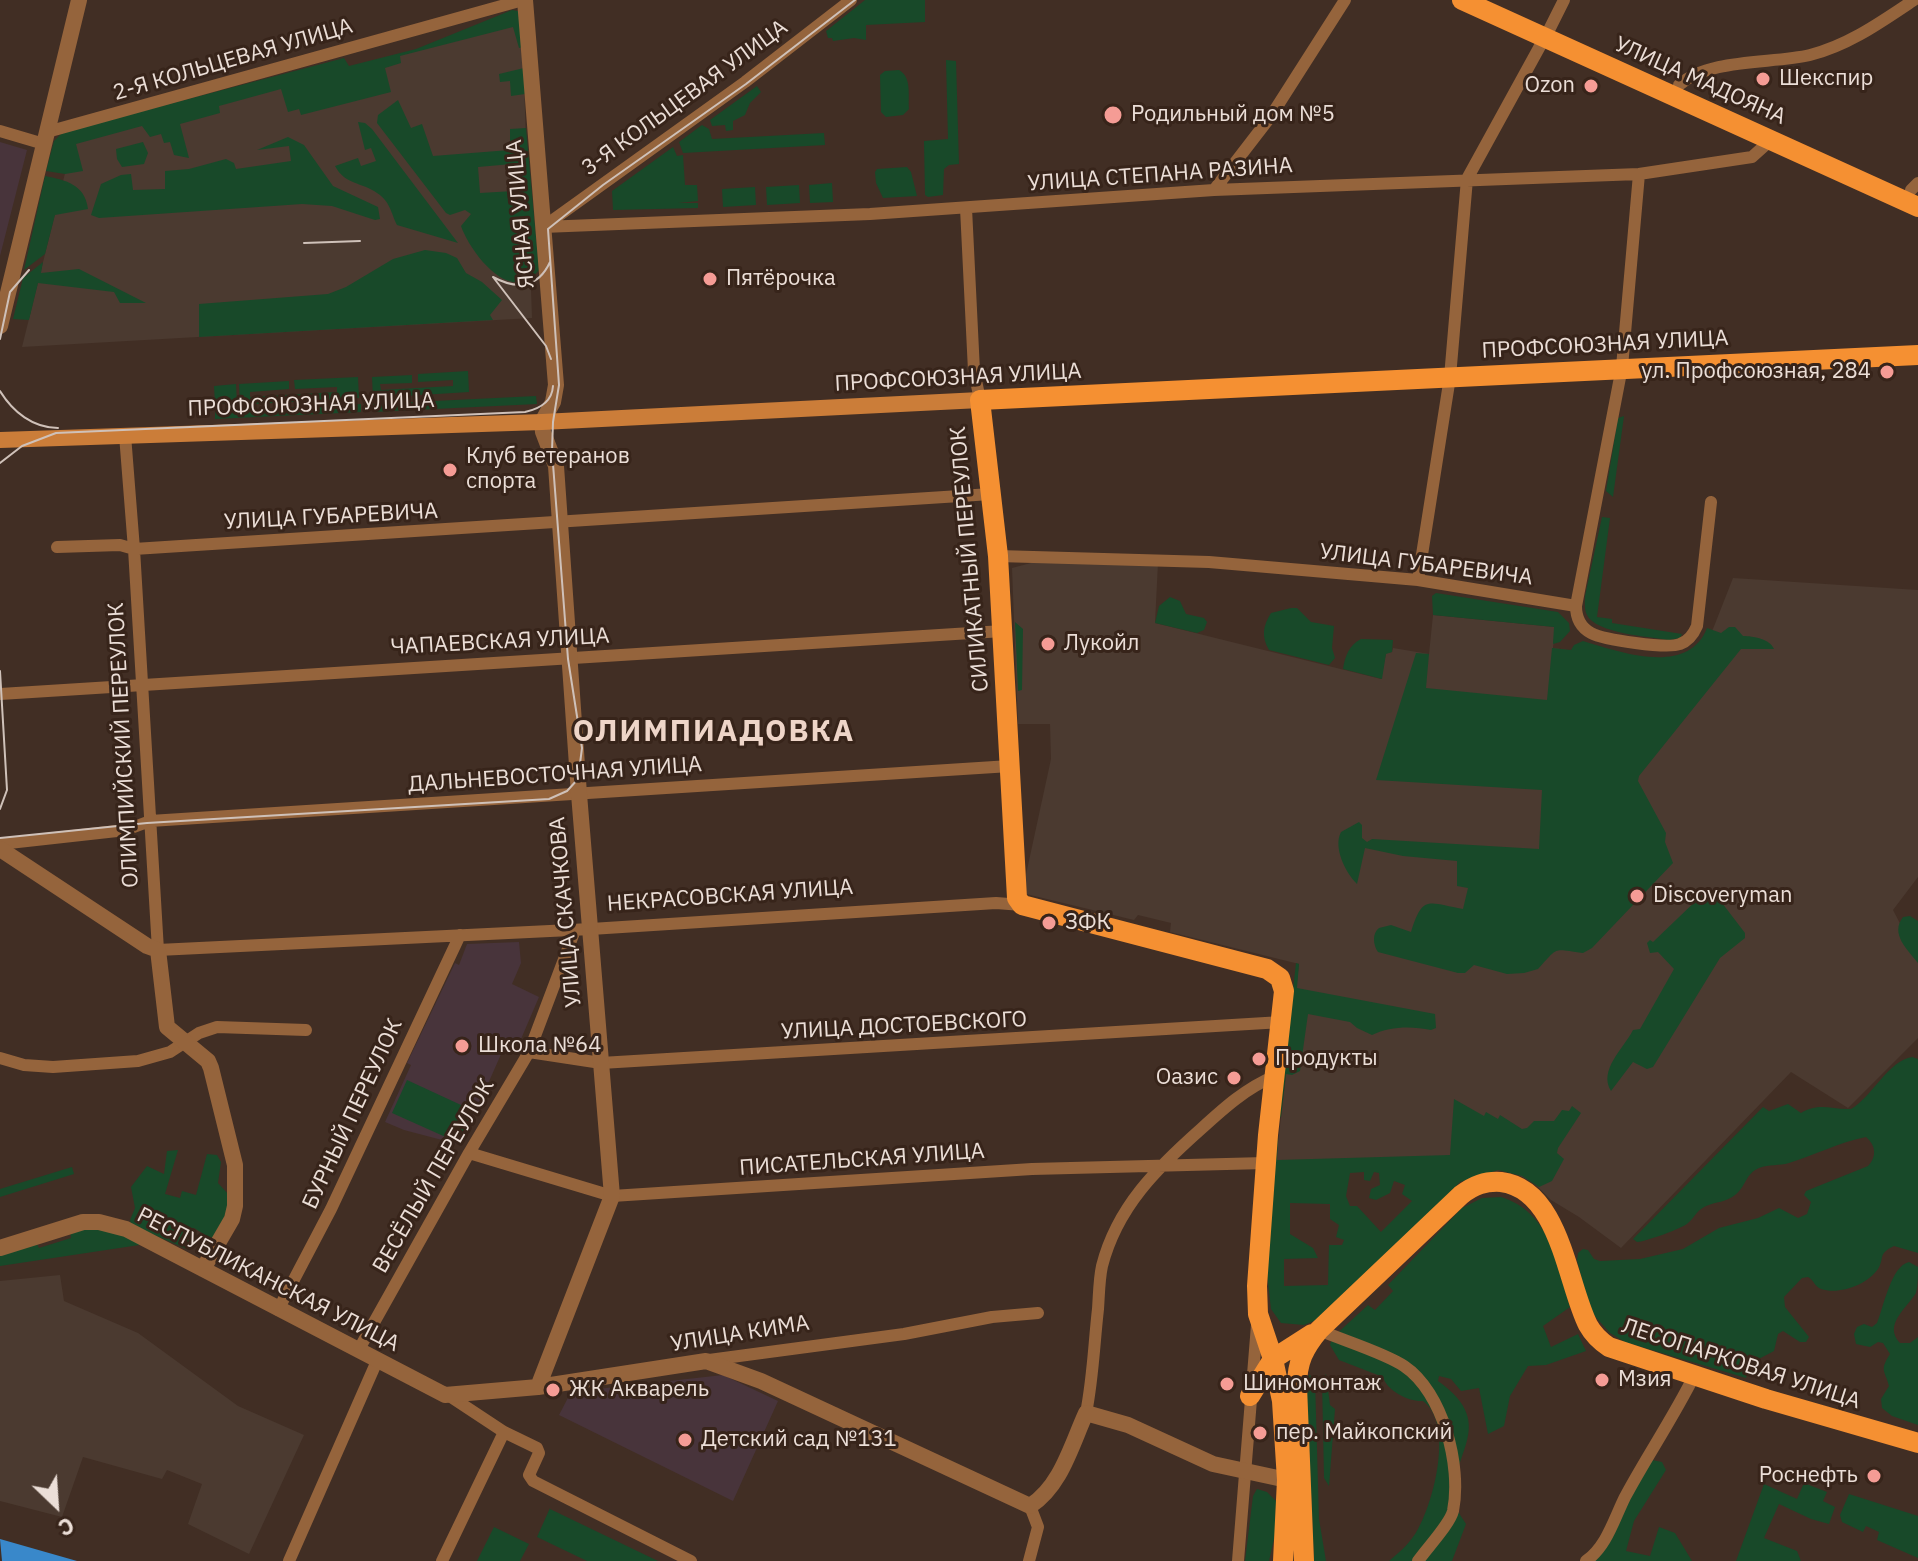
<!DOCTYPE html>
<meta charset="utf-8">
<style>
body{margin:0}
#map{position:relative;width:1918px;height:1561px;overflow:hidden;background:#412e24;font-family:"IBM Plex Sans",sans-serif}
canvas{display:block}
.north{position:absolute;left:16px;top:1465px;width:80px;height:80px;-webkit-text-stroke:6px #37241a;paint-order:stroke;rotate:155deg;font-size:22px;font-weight:700;line-height:32px;text-align:center;color:#ebded7}
.north::after{content:'';display:block;margin:auto;width:28px;height:36px;background:#ebded7;clip-path:polygon(50% 0,100% 100%,50% 72%,0 100%)}
</style>
<div id="map">
<canvas width="1918" height="1561"></canvas>
<div class="north">С</div>
</div>
<script>
const ctx = document.querySelector('canvas').getContext('2d');
ctx.lineJoin = 'round';
function fill(path, color) { ctx.fillStyle = color; ctx.fill(path, 'evenodd'); }
function stroke(path, color, width, dash) { ctx.strokeStyle = color; ctx.lineWidth = width; ctx.lineCap = dash ? 'butt' : 'round'; ctx.setLineDash(dash || []); ctx.stroke(path); }
function drawText(font, color, halo, rows, align = 'center') {
  ctx.font = font + ' "IBM Plex Sans",sans-serif'; ctx.lineWidth = 6; ctx.setLineDash([]); ctx.textBaseline = 'middle'; ctx.strokeStyle = halo; ctx.fillStyle = color; for (const [text, x, y, turn = 0] of rows) {
    ctx.save(); ctx.translate(x, y); ctx.rotate((+turn || 0) * Math.PI / 180); ctx.textAlign = isNaN(turn) ? turn : align; if (halo) ctx.strokeText(text, 0, 0); ctx.fillText(text, 0, 0); ctx.restore();
  }
}
const industrial = new Path2D(`
 M522,23L532,318L22,347L74,137Z
 M1031,563H1158L1155,623L1381,679L1386,653L1392,652L1393,648L1429,654L1433,615L1555,627L1553,648L1650,661L1683,658L1706,638L1713,629L1733,578L1918,590V877L1893,910L1918,958V1038L1848,1108L1791,1072L1621,1248L1579,1217L1551,1200L1533,1182L1510,1171L1276,1160L1299,964L1170,932L1171,923L1138,915L1134,920L1022,893L1051,759L1050,724H1018L1012,568Z
 M60,1275L64,1301L138,1333L238,1406L304,1435L249,1554L188,1524L202,1484L167,1470L162,1479L83,1457L62,1517L0,1501V1281Z`);
const education = new Path2D(`
 M0,142L27,150L0,256Z
 M519,942L521,963L512,984L539,997L521,1039L516,1037L502,1052L461,1145L404,1130L385,1122L411,1065L407,1063L455,963L459,965L467,944Z
 M723,1375L778,1401L733,1501L559,1415L571,1392Z`);
const green = new Path2D(`
 M865,0H925V22L866,25V40L854,38L833,41L832,38H828L826,31Z
 M512,10L518,11L523,47L519,48L513,27L400,56L401,63L385,68L391,92L301,115L299,109L288,112L281,89L219,106L220,113L180,124L189,158L174,155L170,142L164,143L161,134L150,137L142,126L76,144L83,171L65,174L46,171L54,141L63,132L344,58L349,66L416,49Z
 M946,60L956,61L959,164L949,165L944,169L943,195L928,197L925,195L924,141L948,139Z
 M524,68L525,94L511,96L510,81L500,82L499,74Z
 M899,70C912,77 908,96 909,109L903,115L886,117L881,112L880,75L885,71Z
 M757,86L761,92L750,103L745,115L733,121V130L726,131L725,125L712,126L710,120Z
 M398,100L411,128L422,124L433,156L510,150V129L526,128L539,270C511,307 470,252 461,226L471,214L465,210L450,215L446,213L377,123L378,115ZM512,164L514,191L480,193L478,167Z
 M358,122L365,123L372,129L458,243L397,225C391,213 390,201 377,193C362,182 345,185 335,166L358,158L361,166L376,161L371,148L365,150Z
 M702,125L709,129L712,139L824,133L825,145L683,153L679,142Z
 M288,137L304,145L333,186L378,207L380,219L375,220L332,206L302,204L99,218L91,215L101,184L121,175L131,174L133,190L165,189V171L189,169L226,159L234,163L236,169L291,161L289,146L257,150Z
 M143,142L148,153L144,164L122,167L117,159L116,149Z
 M673,147L677,156L683,155L685,185H697L698,201L678,203H698V208L613,210L612,191Z
 M907,167L911,172L917,196L883,198L876,183L875,172L877,169Z
 M45,176C65,180 85,184 88,209L55,215L45,254L24,270Z
 M832,183L833,202L810,203L809,185Z
 M799,185L800,203L767,205L766,187Z
 M755,187L756,205L723,207L722,189Z
 M425,250L446,253L457,258L466,273L482,282L502,300L490,315L493,320L199,337V304L328,294L346,287L393,259Z
 M43,262L41,273L79,269L146,303H120L114,292L38,283L29,320L13,319L23,278Z
 M468,371L469,392L373,398L372,377L412,375V383L380,384L381,390L453,386V380L418,382V374Z
 M358,377L359,398L240,405L239,384L289,381V389L250,392V397L337,392V387L295,389L294,380Z
 M236,384L237,403L215,404L214,386Z
 M536,396L537,404L373,412V404Z
 M361,404V412L215,419V411Z
 M1624,416L1613,497L1606,491L1618,418Z
 M1602,517L1610,518L1597,617L1612,619V623L1682,634L1680,638L1669,640C1650,637 1595,633 1587,615C1584,609 1585,602 1585,596Z
 M1436,593L1558,612L1569,623L1570,631L1560,642L1553,644L1554,627L1433,615L1432,596Z
 M1170,597L1180,601L1186,614L1204,618L1207,622L1204,630L1197,633L1155,623L1159,606Z
 M1291,608H1297L1311,622L1334,626L1332,648L1335,658L1329,665L1269,650C1261,636 1263,626 1271,613Z
 M1015,622L1023,629L1022,690L1018,691Z
 M1729,627H1735L1743,636C1753,636 1770,639 1774,649H1741L1639,776L1638,781L1666,833L1665,842L1673,863L1592,948L1583,953C1552,949 1559,946 1538,969L1524,973L1507,974L1474,965L1465,973H1458L1378,952C1373,945 1372,933 1379,928L1391,925L1411,932C1423,894 1428,903 1463,909L1468,888L1457,886V861L1403,856L1365,848L1357,884C1345,872 1333,847 1341,832L1359,822L1362,825V838L1367,842L1372,839L1539,849L1542,790L1376,780L1416,653L1429,654L1426,688L1547,700L1552,648L1571,650L1574,645L1583,641C1620,652 1688,677 1707,628L1721,633Z
 M1361,639L1393,640L1392,652L1386,654L1382,679L1343,669C1345,656 1349,645 1361,639Z
 M1702,895L1719,899L1745,933V938L1720,958L1653,1067L1647,1069L1633,1062L1611,1091C1598,1070 1624,1048 1633,1030L1640,1029L1674,969L1658,952L1650,953L1647,943L1650,940L1653,942Z
 M1910,916L1918,921V963C1907,949 1890,934 1903,917Z
 M1296,963L1299,964L1297,988L1435,1014L1436,1028L1431,1030C1412,1026 1390,1026 1372,1035L1357,1028L1350,1022L1308,1014L1300,1071L1292,1075L1286,1074L1281,1117L1279,1116Z
 M1912,1057L1918,1059V1253L1894,1246C1877,1254 1885,1258 1878,1269C1867,1285 1839,1295 1821,1289C1814,1286 1814,1280 1808,1277L1802,1278L1784,1297L1785,1307L1809,1337L1806,1342H1800L1783,1331L1778,1334L1774,1351L1751,1363L1746,1378L1625,1342L1610,1333L1593,1314L1587,1300L1577,1260L1578,1253L1583,1249L1588,1250L1594,1259L1600,1261L1640,1259L1683,1249L1719,1228L1758,1218L1779,1208L1798,1218L1807,1214L1811,1202L1804,1195L1806,1191L1868,1166C1877,1157 1876,1145 1866,1137C1840,1142 1815,1155 1789,1163C1779,1166 1769,1164 1759,1168C1745,1174 1746,1187 1735,1195C1727,1202 1715,1202 1706,1206C1697,1210 1695,1217 1688,1223C1684,1228 1644,1242 1637,1242L1633,1239L1763,1107L1769,1111L1788,1104L1801,1113C1820,1102 1831,1110 1851,1109C1871,1098 1889,1060 1912,1057Z
 M407,1080L474,1111L459,1143L392,1113Z
 M1454,1099L1484,1116L1486,1112L1498,1119L1500,1115L1522,1129L1527,1128L1534,1121H1554L1562,1110L1569,1111L1572,1106L1581,1113L1558,1148L1557,1153L1564,1159L1552,1181L1539,1187L1522,1176L1498,1170L1460,1182L1329,1315L1304,1325L1281,1323L1271,1309L1267,1274L1276,1139L1278,1138L1277,1160L1450,1155ZM1364,1172V1180L1370,1181L1374,1172L1379,1173L1380,1185L1371,1189L1369,1198L1376,1200L1390,1193L1394,1181L1405,1185L1402,1194L1412,1201L1381,1232L1357,1206H1350L1346,1196L1350,1173ZM1290,1203L1330,1204V1219L1339,1225L1336,1237L1344,1240L1342,1245H1329L1328,1285L1284,1286V1259L1318,1258L1313,1248L1290,1234Z
 M178,1150L165,1194L180,1198L182,1191L196,1195L207,1154L217,1155L221,1162L218,1183L229,1195L232,1205L210,1242L202,1233L194,1228L189,1231L186,1238L194,1245L189,1250L131,1225L130,1220L135,1208L131,1187L147,1166L164,1174L167,1151Z
 M72,1167L74,1174L0,1197V1189Z
 M1501,1197C1550,1212 1558,1264 1570,1307L1543,1326L1551,1347L1578,1334L1586,1351L1546,1365L1528,1366L1510,1396L1504,1426L1488,1434L1479,1388L1461,1391L1451,1379L1439,1376L1438,1381C1503,1427 1443,1456 1457,1507C1458,1513 1463,1519 1466,1524L1452,1561H1389C1401,1551 1411,1542 1418,1529C1434,1501 1454,1423 1423,1401C1409,1402 1387,1391 1383,1377L1339,1360L1330,1345L1332,1338L1368,1305L1375,1310L1393,1291L1388,1285L1462,1208L1482,1198Z
 M83,1227L124,1233L146,1244L0,1266V1253L36,1242L39,1248L71,1238L70,1231Z
 M1909,1262L1918,1267C1918,1275 1918,1285 1916,1293C1906,1309 1883,1325 1900,1343H1910L1918,1337V1425L1892,1416L1882,1408L1881,1399L1889,1386C1885,1370 1879,1371 1890,1354L1883,1343L1878,1342L1870,1347L1856,1344L1854,1334L1857,1327L1864,1324L1872,1327L1877,1323C1884,1306 1891,1266 1909,1262Z
 M1326,1374L1330,1405L1335,1409L1329,1486L1324,1478L1322,1379Z
 M1310,1375L1315,1380L1319,1519L1326,1561H1314L1306,1377Z
 M1652,1460L1662,1462L1666,1470L1634,1521L1626,1551L1650,1556L1659,1527L1675,1533L1692,1561H1591Z
 M1804,1483L1827,1492L1823,1501L1835,1507L1829,1524L1811,1519L1779,1504L1764,1538L1797,1551L1801,1561H1736L1764,1484L1797,1499Z
 M1257,1489L1267,1492L1276,1501L1275,1534L1269,1561H1245L1253,1496Z
 M1849,1494L1918,1516V1558L1877,1540L1879,1532L1866,1526L1863,1532L1842,1522L1840,1515Z
 M550,1508V1509L658,1561H587L537,1537Z
 M494,1527L529,1544L520,1561H477Z`);
const water = new Path2D(`
 M0,1539L77,1561H2Z`);
const minor = new Path2D(`
 M1550,28L1564,0
 M1679,85C1709,58 1772,64 1810,55C1849,45 1881,22 1914,0
 M0,131L44,144
 M47,132L523,0
 M1639,174L1622,367L1576,606C1576,617 1580,627 1591,633C1604,640 1667,649 1680,644C1689,641 1694,633 1697,626L1711,502
 M1214,190L1271,116L1345,0
 M1911,190L1918,183
 M966,208L974,371L980,400
 M543,227L870,214L1214,190L1639,174L1752,157L1772,139
 M543,227L745,82L851,0
 M125,435L134,549L158,950L591,929L996,903L1022,905
 M57,547L120,545L134,549L991,494
 M998,556L1209,562L1418,580L1576,606
 M1418,580L1450,377L1467,179L1545,37
 M0,694L1003,631
 M0,844L126,830L150,821L1010,766
 M529,1052L601,1063L1282,1022
 M0,1058L24,1065L53,1067L138,1061L170,1052L199,1033L217,1027L306,1030
 M469,1153L612,1196L1032,1169L1265,1163
 M278,1310L331,1209L460,935
 M1319,1330C1342,1340 1385,1353 1404,1366C1443,1392 1462,1466 1453,1511C1450,1524 1427,1548 1418,1561
 M358,1351L469,1153L529,1052L575,930
 M709,1360L904,1334L992,1317L1038,1313
 M448,1395L504,1432L537,1448L539,1453L529,1475L533,1481L691,1561
 M1086,1413C1093,1378 1094,1344 1098,1309C1099,1295 1099,1280 1102,1266C1117,1207 1157,1168 1201,1129C1224,1108 1246,1088 1275,1076
 M289,1561L377,1361
 M442,1561L504,1432
 M1029,1561L1038,1527L1030,1506
 M1238,1561L1257,1325
 M1586,1561C1607,1546 1614,1519 1625,1497C1647,1456 1673,1418 1694,1376`);
const tertiary = new Path2D(`
 M525,0L556,385L553,402L542,422L543,432L556,466L579,794L612,1196L538,1387
 M0,326L79,0
 M0,849L147,946L158,950L167,1027L208,1061L211,1068L235,1165V1206L232,1219L203,1269
 M0,1248L83,1222H99L126,1229L445,1395L538,1387L706,1361L761,1381L1030,1506C1061,1486 1071,1446 1086,1413L1128,1425L1213,1464L1287,1480`);
const secondary = new Path2D(`
 M0,440L542,422L980,400`);
const primary = new Path2D(`
 M1462,0L1918,207
 M1250,1396L1273,1359L1312,1334
 M1283,1561L1287,1480L1282,1401L1273,1359L1258,1314L1257,1286L1268,1135L1284,991L1280,978L1267,969L1022,905L1017,898L998,556L980,400L1918,355
 M1304,1561L1297,1386C1297,1362 1304,1348 1319,1330L1461,1195C1474,1185 1485,1181 1501,1182C1560,1189 1567,1284 1588,1325C1593,1334 1600,1341 1609,1347L1766,1399L1918,1443`);
const tram = new Path2D(`
 M304,243L360,241
 M493,277L546,346L551,359
 M493,277C517,290 538,288 550,262
 M0,339L10,292L29,270
 M0,391C13,412 33,428 58,428
 M0,463L22,446L56,433L525,412C539,409 552,402 553,386
 M0,671L7,790L0,809
 M0,838L147,823L549,799L567,791L578,779L582,748L568,659L552,451L553,422L559,385L548,229L603,185L746,84L855,0`);
const markers = [
 [1763,79,8,"#f59c95"],
 [1591,86,8,"#f59c95"],
 [1113,115,10,"#f59c95"],
 [710,279,8,"#f59c95"],
 [1887,372,8,"#f59c95"],
 [450,470,8,"#f59c95"],
 [1048,644,8,"#f59c95"],
 [1637,896,8,"#f59c95"],
 [1049,923,8,"#f59c95"],
 [462,1046,8,"#f59c95"],
 [1259,1059,8,"#f59c95"],
 [1234,1078,8,"#f59c95"],
 [1602,1380,8,"#f59c95"],
 [1227,1384,8,"#f59c95"],
 [553,1390,8,"#f59c95"],
 [1260,1433,8,"#f59c95"],
 [685,1440,8,"#f59c95"],
 [1874,1476,8,"#f59c95"]
];
const streetNames = [
 ["2-Я КОЛЬЦЕВАЯ УЛИЦА",233,60,-16],
 ["УЛИЦА МАДОЯНА",1700,81,24],
 ["3-Я КОЛЬЦЕВАЯ УЛИЦА",685,98,-36],
 ["УЛИЦА СТЕПАНА РАЗИНА",1160,175,-4],
 ["ЯСНАЯ УЛИЦА",521,214,-95],
 ["ПРОФСОЮЗНАЯ УЛИЦА",1605,345,-3],
 ["ПРОФСОЮЗНАЯ УЛИЦА",958,378,-3],
 ["ПРОФСОЮЗНАЯ УЛИЦА",311,405,-2],
 ["УЛИЦА ГУБАРЕВИЧА",331,517,-3],
 ["СИЛИКАТНЫЙ ПЕРЕУЛОК",970,559,-95],
 ["УЛИЦА ГУБАРЕВИЧА",1426,565,7],
 ["ЧАПАЕВСКАЯ УЛИЦА",500,642,-3],
 ["ОЛИМПИЙСКИЙ ПЕРЕУЛОК",124,745,-93],
 ["ДАЛЬНЕВОСТОЧНАЯ УЛИЦА",555,775,-4],
 ["НЕКРАСОВСКАЯ УЛИЦА",730,896,-4],
 ["УЛИЦА СКАЧКОВА",566,912,-95],
 ["УЛИЦА ДОСТОЕВСКОГО",904,1026,-3],
 ["БУРНЫЙ ПЕРЕУЛОК",353,1114,-65],
 ["ПИСАТЕЛЬСКАЯ УЛИЦА",862,1160,-4],
 ["ВЕСЁЛЫЙ ПЕРЕУЛОК",434,1176,-60],
 ["РЕСПУБЛИКАНСКАЯ УЛИЦА",268,1280,27],
 ["УЛИЦА КИМА",740,1334,-9],
 ["ЛЕСОПАРКОВАЯ УЛИЦА",1741,1364,18]
];
const poiNames = [
 ["Шекспир",1779,79],
 ["Ozon",1575,86,"right"],
 ["Родильный дом №5",1131,115],
 ["Пятёрочка",726,279],
 ["ул. Профсоюзная, 284",1871,372,"right"],
 ["Клуб ветеранов",466,457],
 ["спорта",466,482],
 ["Лукойл",1064,644],
 ["Discoveryman",1653,896],
 ["ЗФК",1065,923],
 ["Школа №64",478,1046],
 ["Продукты",1275,1059],
 ["Оазис",1218,1078,"right"],
 ["Мзия",1618,1380],
 ["Шиномонтаж",1243,1384],
 ["ЖК Акварель",569,1390],
 ["пер. Майкопский",1276,1433],
 ["Детский сад №131",701,1440],
 ["Роснефть",1858,1476,"right"]
];
const districtNames = [
 ["ОЛИМПИАДОВКА",714,732]
];
fill(industrial, '#4b3a30');
fill(education, '#48343b');
fill(green, '#184929');
fill(water, '#3988ca');
stroke(minor, '#95643c', 12);
stroke(tertiary, '#95643c', 16);
stroke(secondary, '#cb7d39', 16);
stroke(primary, '#f59032', 20);
stroke(tram, '#cfc1b9', 2);
for (const [x, y, r, color] of markers) { const dot = new Path2D(); dot.arc(x, y, r, 0, 2 * Math.PI); ctx.fillStyle = color; ctx.fill(dot); stroke(dot, '#37241a', 3); }
drawText('22px', '#ebded7', '#37241a', streetNames);
drawText('22px', '#ebded7', '#37241a', poiNames, 'left');
ctx.letterSpacing = '2px';
drawText('bold 30px', '#eed5c8', '#37241a', districtNames);
ctx.letterSpacing = '0px';
</script>
